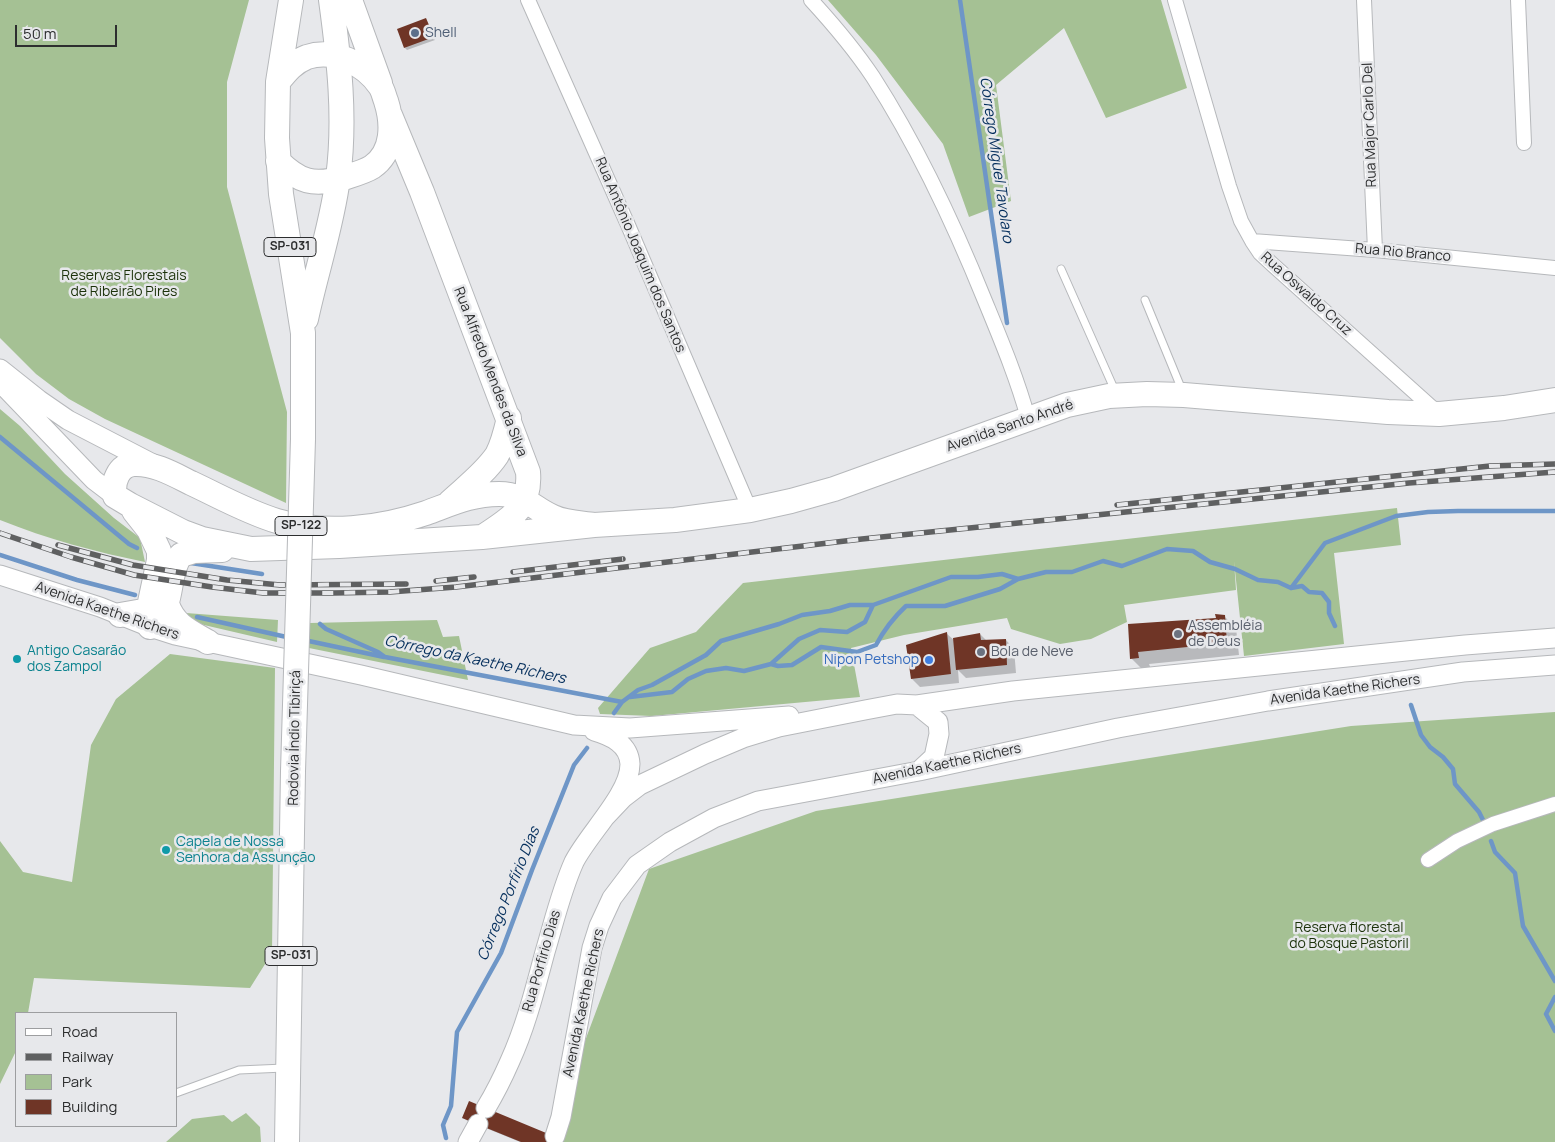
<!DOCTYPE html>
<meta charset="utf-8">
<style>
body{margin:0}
#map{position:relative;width:1555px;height:1142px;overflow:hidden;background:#e7e8eb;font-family:Manrope,sans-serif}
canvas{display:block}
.legend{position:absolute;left:15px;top:1012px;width:162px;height:115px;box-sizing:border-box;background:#e7e8eb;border:1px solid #9d9ea0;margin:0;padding:6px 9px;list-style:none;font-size:15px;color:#2d2e2f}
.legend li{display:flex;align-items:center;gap:10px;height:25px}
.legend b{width:25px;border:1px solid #9d9ea0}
.scale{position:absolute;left:15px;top:25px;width:102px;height:22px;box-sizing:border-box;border:2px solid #2d2e2f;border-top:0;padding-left:6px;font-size:15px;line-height:18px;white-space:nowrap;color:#2d2e2f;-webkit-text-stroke:4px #e7e8eb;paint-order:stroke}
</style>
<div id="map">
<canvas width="1555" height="1142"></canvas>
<ul class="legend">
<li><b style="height:6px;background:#fff"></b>Road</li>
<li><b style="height:6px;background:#5f6061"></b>Railway</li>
<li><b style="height:14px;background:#a5c194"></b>Park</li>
<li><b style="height:14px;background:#6f3526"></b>Building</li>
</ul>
<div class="scale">50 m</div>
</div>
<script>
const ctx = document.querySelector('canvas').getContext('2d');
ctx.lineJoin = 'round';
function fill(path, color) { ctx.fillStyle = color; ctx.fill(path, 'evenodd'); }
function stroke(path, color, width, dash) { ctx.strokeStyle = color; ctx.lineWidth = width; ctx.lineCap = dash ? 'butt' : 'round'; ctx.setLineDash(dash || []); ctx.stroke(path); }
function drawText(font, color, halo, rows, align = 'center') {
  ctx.font = font + ' Manrope,sans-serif'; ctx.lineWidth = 5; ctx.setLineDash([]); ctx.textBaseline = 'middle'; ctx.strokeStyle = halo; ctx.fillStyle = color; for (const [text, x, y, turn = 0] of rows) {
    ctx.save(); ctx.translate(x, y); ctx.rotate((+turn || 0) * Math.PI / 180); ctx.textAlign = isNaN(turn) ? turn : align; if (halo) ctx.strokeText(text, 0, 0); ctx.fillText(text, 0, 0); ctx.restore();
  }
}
const green = new Path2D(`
 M0,0H249L227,82V187L287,412L286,503L105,419L69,399L36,374L0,338Z
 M828,0H1161L1187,88L1106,118L1064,28L996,85L1011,201L969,217L943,144L876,55Z
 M0,409L20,426L65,474L114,518L140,538L145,562C96,552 47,539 0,520Z
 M1397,508L1401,545L1334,553L1344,644L1244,656L1234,561L1236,590L1124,605L1127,622L1091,639L1060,644L1011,629L1007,618L904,635L851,648L860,697L652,716L600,714L598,708L650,648L696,632L743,583Z
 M186,613L278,620L277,642L204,625L191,620Z
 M437,620L443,637L459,636L468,680L309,648L310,623Z
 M170,654L275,668L272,953L250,988L34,978L28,1013H16V1051L0,1084V841L23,872L72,882L91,745L116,699Z
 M1555,712V1142H563L582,1049L649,869L816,811L1351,726Z
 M246,1113L260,1127L261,1142H166L192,1119L224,1115L232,1122Z`);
const shadow = new Path2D(`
 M426,19L435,40L407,50L405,48Z
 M1224,616L1236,628L1239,655L1149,664L1151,669L1143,670L1131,658L1130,625L1218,619Z
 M946,633L955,641L980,634L987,641L1006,640L1014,649L1016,673L966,678L958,670L959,683L920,687L912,679Z
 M470,1103L563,1141L564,1142H520L466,1120L464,1117Z`);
const stream = new Path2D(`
 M960,0L1007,323
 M0,437L129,544L137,548
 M0,555L77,580L135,595
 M191,563L262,574
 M1291,588L1325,543L1396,516L1428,512L1458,511H1555
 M197,617L291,638
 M320,624L326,629L378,652L385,657L622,702L638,690L652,685L706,655L721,641L779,624L802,615L830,611L850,605H873L951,577H978L1002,574L1018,579L1046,572H1072L1103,561L1122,566L1167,549L1193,551L1210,562L1235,569L1258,580L1278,582L1291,588L1302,586L1309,592L1322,593L1329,602V613L1335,626
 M304,640L384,657
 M771,664L778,666L792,665L821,647L857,652L876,645C884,630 893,618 906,606H945L1000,589L1018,579
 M630,697L672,692L688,679L706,671L726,668L744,671L771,664L799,639L820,630L847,632L865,622L873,605
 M1411,705L1421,735L1430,747L1443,757L1453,769L1455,784L1479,812L1483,820
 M614,713L622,702
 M1491,841L1495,852L1515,873L1523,926L1555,981
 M1555,997L1546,1014L1555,1031
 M446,1138L443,1125L451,1106L457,1032L501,953L532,870L574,765L587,748`);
const building = new Path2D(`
 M426,18L434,37L404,48L397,29Z
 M1215,614L1225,615L1227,643L1138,652L1139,658L1130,659L1128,624L1216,618Z
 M947,632L951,674L911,679L906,645Z
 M980,633L981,640L1006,639L1007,665L956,670L953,638Z
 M469,1101L563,1140L562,1142H521L462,1118Z`);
const lane = new Path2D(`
 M1061,269L1116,393
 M1145,300L1182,390
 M176,1093L239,1070L284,1068`);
const street = new Path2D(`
 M528,0L628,225L750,510
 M811,0C833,24 855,50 873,77C918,147 954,224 985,301C1001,340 1017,378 1028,418
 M1175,0L1229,186L1241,221L1252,241L1260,253L1273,265L1439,414
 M1364,0L1375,250
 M1518,0L1524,143
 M1252,241L1375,250L1555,268
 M1428,860L1457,841L1493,824L1555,804`);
const secondary = new Path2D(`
 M0,369L39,400L68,420L153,464
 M1,383L94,480L115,496
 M0,575L100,607L150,627L175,635L361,675L574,725L630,728L789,716
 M917,705L938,722L939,734L934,757L919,771
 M605,817L623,798L640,785L705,754L743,738L779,727L865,710L897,704L917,705L1013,691L1465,645L1555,638
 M486,1108C495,1093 503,1077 510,1061C526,1026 535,989 545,952C554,922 561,891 574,862C588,834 630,794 630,764C629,744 611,736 594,731
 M555,1136L561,1117L592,948L599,926L612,898L637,865L670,842L714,818L758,801L919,771L1118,728L1268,701L1463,672L1555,665
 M468,1142L478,1124`);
const highway = new Path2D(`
 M291,0L278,82L277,138L281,194L303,333V439
 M350,0L380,83
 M390,115L422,192L528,472C531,508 511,518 484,536
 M278,161C299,182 313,186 343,178C352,175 364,172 372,167C394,152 393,123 386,101C384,96 383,90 380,86C365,64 334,48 307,57C294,62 286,72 278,82
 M306,319C316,272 332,225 338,178C346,118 339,59 331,0
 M450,502C465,488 485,473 497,455C503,444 506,431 509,418
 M134,511L149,530L159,551V560L149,607L150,627
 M594,525C581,523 565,523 553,517C532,508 525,494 499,494C471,494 451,504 426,513C379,529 325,535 277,521C247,512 219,496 191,483C173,474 154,463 134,464C118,465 112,483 115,496L130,505L183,532L202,539L251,549L339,546L482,537L594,525L675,520L750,510L791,501L834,489L1067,405L1109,396L1147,394L1184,395L1388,412L1439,414L1504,408L1555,400
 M167,604C174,625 189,631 208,642
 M120,615L143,611L149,607
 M150,627C156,620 163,614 166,605C172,589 170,568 181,555L194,551L222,550
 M287,1142L293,771`);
const rail = new Path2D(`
 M1117,505L1490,466L1555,464
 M0,533L71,557L134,575L212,587L263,593H333L390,592L456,587L862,539L1409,483L1555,472
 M58,545L133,565L227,580L280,585L406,584
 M513,572L623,559
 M436,581L474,577`);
const highwayBridge = new Path2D(`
 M293,771L303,439`);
const markers = [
 [415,33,5,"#5c6f8a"],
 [1178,634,5,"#6b7280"],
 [981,652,5,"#6b7280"],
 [17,659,5,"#0f9aa8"],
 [929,660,5,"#3f7fe0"],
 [166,850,5,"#0f9aa8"]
];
const shields = [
 [290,247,52],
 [301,526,52],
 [291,956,52]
];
const shieldNames = [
 ["SP-031",290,247],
 ["SP-122",301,526],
 ["SP-031",291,956]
];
const serviceNames = [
 ["Shell",425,33]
];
const streetNames = [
 ["Rua Major Carlo Del",1370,125,-92],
 ["Rua Rio Branco",1403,253,5],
 ["Rua Antônio Joaquim dos Santos",640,255,67],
 ["Rua Oswaldo Cruz",1306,294,42],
 ["Rua Alfredo Mendes da Silva",490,372,69],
 ["Avenida Santo André",1010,426,-19],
 ["Avenida Kaethe Richers",107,611,19],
 ["Avenida Kaethe Richers",1345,690,-8],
 ["Rodovia Índio Tibiriçá",295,738,-89],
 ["Avenida Kaethe Richers",947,764,-12],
 ["Rua Porfirio Dias",542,961,-74],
 ["Avenida Kaethe Richers",584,1003,-78]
];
const parkNames = [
 ["Reservas Florestais",124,276],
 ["de Ribeirão Pires",124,292],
 ["Reserva florestal",1349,928],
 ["do Bosque Pastoril",1349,944]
];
const worshipNames = [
 ["Assembléia",1188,626],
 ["de Deus",1188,642],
 ["Bola de Neve",991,652]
];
const cultureNames = [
 ["Antigo Casarão",27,651],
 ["dos Zampol",27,667],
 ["Capela de Nossa",176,842],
 ["Senhora da Assunção",176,858]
];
const shopNames = [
 ["Nipon Petshop",919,660]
];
const waterNames = [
 ["Córrego Miguel Tavolaro",996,160,82],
 ["Córrego da Kaethe Richers",475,660,12],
 ["Córrego Porfírio Dias",509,894,-68]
];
fill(green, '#a5c194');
fill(shadow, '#0003');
stroke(stream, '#6e96c7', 4.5);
fill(building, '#6f3526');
stroke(lane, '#b6b8bb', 9);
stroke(street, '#b6b8bb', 16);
stroke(secondary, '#b6b8bb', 21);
stroke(highway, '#b6b8bb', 26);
stroke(lane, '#fff', 7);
stroke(street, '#fff', 14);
stroke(secondary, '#fff', 19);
stroke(highway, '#fff', 24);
stroke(rail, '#5f6061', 5.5);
stroke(rail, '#e7e8eb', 4, [11]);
stroke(highwayBridge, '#b6b8bb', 26, []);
stroke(highwayBridge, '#fff', 24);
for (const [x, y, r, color] of markers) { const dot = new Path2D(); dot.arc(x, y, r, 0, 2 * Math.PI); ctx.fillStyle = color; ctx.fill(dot); stroke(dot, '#e7e8eb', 2); }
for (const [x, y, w] of shields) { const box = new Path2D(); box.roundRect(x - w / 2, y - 9.5, w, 19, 4); ctx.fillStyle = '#e7e8eb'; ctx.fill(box); stroke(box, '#2d2e2f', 1); }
drawText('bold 12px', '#2d2e2f', null, shieldNames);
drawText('14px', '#4e5e75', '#e7e8eb', serviceNames, 'left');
drawText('14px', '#2d2e2f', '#e7e8eb', streetNames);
drawText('14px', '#1c320a', '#e7e8eb', parkNames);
drawText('14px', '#5b616d', '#e7e8eb', worshipNames, 'left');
drawText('14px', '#0d838f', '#e7e8eb', cultureNames, 'left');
drawText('14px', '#366cbe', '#e7e8eb', shopNames, 'right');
drawText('italic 15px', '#042e5c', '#e7e8eb', waterNames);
</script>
